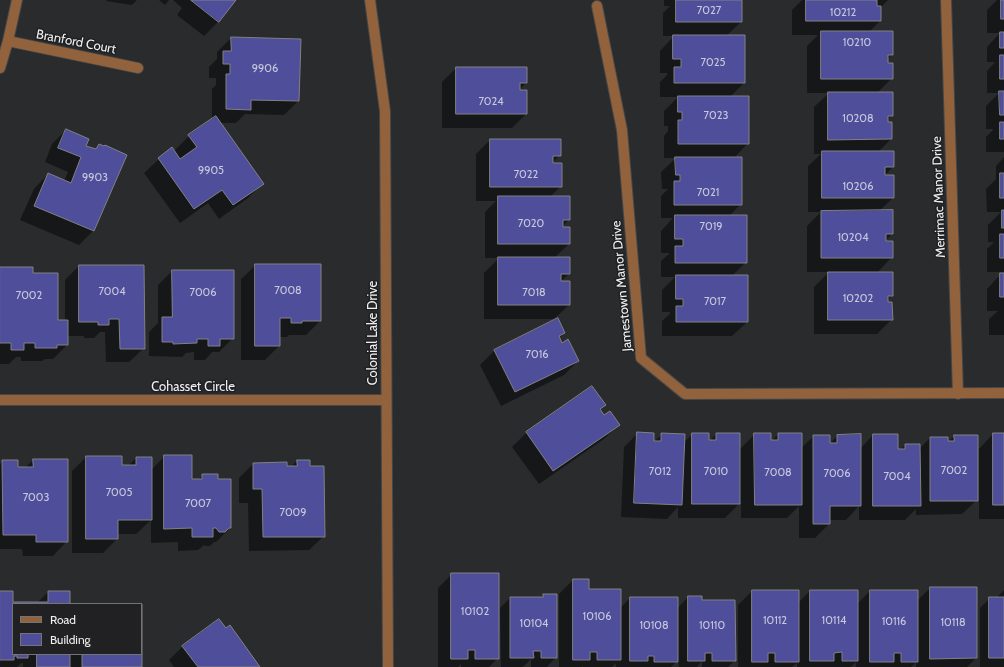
<!DOCTYPE html>
<style>
body{margin:0}
#map{position:relative;width:1004px;height:667px;overflow:hidden;background:#2a2b2d;font-family:Cabin,sans-serif}
canvas{display:block}
.legend{position:absolute;left:12px;top:603px;width:130px;height:52px;box-sizing:border-box;background:#212123;border:1px solid #737475;margin:0;padding:5px 7px;list-style:none;font-size:12px;color:#eff0f1}
.legend li{display:flex;align-items:center;gap:8px;height:20px}
.legend b{width:20px;border:1px solid #737475}
</style>
<div id="map">
<canvas width="1004" height="667"></canvas>
<ul class="legend">
<li><b style="height:5px;background:#92623c"></b>Road</li>
<li><b style="height:11px;background:#4f4e9b"></b>Building</li>
</ul>
</div>
<script>
const ctx = document.querySelector('canvas').getContext('2d');
ctx.lineJoin = 'round';
function fill(path, color) { ctx.fillStyle = color; ctx.fill(path, 'evenodd'); }
function stroke(path, color, width, dash) { ctx.strokeStyle = color; ctx.lineWidth = width; ctx.lineCap = dash ? 'butt' : 'round'; ctx.setLineDash(dash || []); ctx.stroke(path); }
function drawText(font, color, halo, rows, align = 'center') {
  ctx.font = font + ' Cabin,sans-serif'; ctx.lineWidth = 3; ctx.setLineDash([]); ctx.textBaseline = 'middle'; ctx.strokeStyle = halo; ctx.fillStyle = color; for (const [text, x, y, turn = 0] of rows) {
    ctx.save(); ctx.translate(x, y); ctx.rotate((+turn || 0) * Math.PI / 180); ctx.textAlign = isNaN(turn) ? turn : align; if (halo) ctx.strokeText(text, 0, 0); ctx.fillText(text, 0, 0); ctx.restore();
  }
}
const shadow = new Path2D(`
 M107,0H137L132,5L106,1Z
 M159,0H169L165,5Z
 M173,0H235L218,22L204,36L177,15L182,8Z
 M664,0H741V22L726,36L744,83L730,97L748,143L734,158L741,204L729,216L746,262L732,276H747V322L732,336H662V321L670,314V312H662V290L675,277H661V261L670,253H661V231L673,218H661V196L668,189H662L661,172L676,158H664V136L668,131V126H664V111L678,97H660V82L667,75V73H660V51L674,36H663V13L670,6H664Z
 M802,0H888L880,8V21L869,32L892,55L887,59L892,78L877,93L892,115L887,121V123H891V139L878,152L893,167L884,176H893V198L879,211L892,234L885,241L892,257L877,273L892,295L887,301L892,319L877,334H814V287L829,272H807V226L821,212H808V166L821,154H814V107L829,93H807V46L818,35H792V10Z
 M997,0H1004V152H986V137L993,130V129H986V106L999,93H987V71L995,62H987V47L1000,33H987V10Z
 M231,38L298,101L284,115L245,114L236,123H219L262,184L248,198L219,219L208,203L180,223L144,173L171,148L174,151L189,136L212,119V89L216,85V78H209V67L217,59V52Z
 M456,68L526,83L519,90L526,114L512,128H442V82Z
 M66,130L85,146L94,150L99,145L125,155L93,231L79,245L20,220L34,189L48,174L64,181L68,172L45,162L52,144Z
 M490,140L560,155L551,164L561,186L550,197L569,220L561,228L569,244L554,258L569,274L560,282L569,305L554,319H484V273L499,258H485V212L496,201H476V154Z
 M1004,157V272H987V249L994,242H988V225L1001,212H987L986,189L996,179V166Z
 M256,265L320,321L306,335H289L287,337H279V346L265,360H241V279Z
 M79,266L144,348L129,362H106L105,332H100L94,338H84V336H67V345L53,359H45L42,361H21V357H16L9,364H0V268L32,274L57,321H65V280Z
 M172,271L233,338L219,352H212L205,360H194V352L186,353L182,357L149,356V332L158,323V285Z
 M1001,274H1004V335H989V319L998,311H987V289Z
 M564,333L559,338L562,344L578,361L564,375L501,406L480,365L494,351Z
 M605,405L600,410L604,417L618,425L604,439L539,484L512,447L526,433Z
 M638,433L653,443L662,434L684,442L693,434L708,441H710L716,434L739,450L755,434L770,442L779,434L801,448L814,436L829,445L837,436L860,449L873,435L897,450H901L905,445L919,449L930,438L948,442L954,436L977,500L962,514L916,515V509L905,520H859V506L846,520H829V524L815,538H799V506L787,518H741V502L725,518H678V507L667,519L621,517L624,447Z
 M993,434H1004V519H979V449Z
 M165,456L191,480H198L203,475L217,480H230V528L216,542H214L210,546H205L204,545L198,550L178,551V542L151,543V520L136,534H117V539L103,553H72V471L86,457L121,466H128L136,458L151,470Z
 M33,460H67V541L53,556H23L22,549H0V464L3,461L17,468H25Z
 M297,461L309,467L324,536L309,550L249,551L248,503H239V478L253,464L286,463V467H290Z
 M452,574L498,658L489,667H461V664L458,667H438V588Z
 M573,580L620,608L630,598L677,609L688,597H701V601L735,660L728,667H702V661L697,667H679L678,660L671,667H616V663L612,667H583V666L582,667H559V594Z
 M930,588H976V658L967,667H916V662L911,667H856V662L851,667H797V663L792,667H738V605L752,591H798V603L810,591L857,604L870,591L917,601Z
 M1004,590V667H980V608L990,598H998V596Z
 M0,592L12,603H37L48,592H69V604H13V654H141V667H23V663H21L17,667H0Z
 M543,594L556,657L547,667H531V659L523,667H501L500,608L510,598H540Z
 M226,629L259,667H174L169,660L183,646Z`);
const building = new Path2D(`
 M191,0H236L219,22Z
 M676,0H742V22H676Z
 M806,0H877V6H881V21H806Z
 M1001,0H1004V19H1001Z
 M821,31H893V55H888V63H893V79H821Z
 M1000,32H1004V48H1000Z
 M673,35H745V83H674V67H681V59H673Z
 M231,37L301,39L299,101L251,100V110L226,109V74H230V64H223V51H231Z
 M1000,55H1004V79H1000Z
 M456,67H527V83H520V90H527V114H456Z
 M999,91H1004V115H1000Z
 M828,92H893V116H888V122H892V139L828,140Z
 M678,96H749V144H678V120H682V112H678Z
 M216,116L264,184L233,205L222,190L194,209L158,158L172,147L180,159L197,147L188,135Z
 M1000,122H1004V139H1000Z
 M66,129L89,139L86,146L96,149L99,144L104,146L105,145L127,155L94,231L34,206L48,173L71,183L81,157L58,148Z
 M490,139H561V156H553V163H562V187H490Z
 M822,151H894V167H885V175H894V198H822Z
 M675,157H742V205H674V181H680V175H676Z
 M1000,173H1004V198H1000Z
 M498,196H570V220H563V227H570V244H498Z
 M893,210V234H886V241H893V258H821V211Z
 M1002,210H1004V228H1002Z
 M675,215H747V263H675V246H683V239H675Z
 M1000,234H1004V258H1000Z
 M498,257H570V274H561V281H570V305H498Z
 M255,264H321V321H302V323H291V318H280V346H255Z
 M79,265H144L145,349H120L119,319H109V325H98V322H79Z
 M0,267H33V273H58V320H68V345H57V348H35V343H24V350H11V343H0Z
 M172,270H234V339H220V346H208V339H197V343L173,344V342H162V317H172Z
 M828,272H893V296H888V302H892L893,320H828Z
 M1000,273H1004V297H1000Z
 M676,275H748V322H676V306H683V299H676Z
 M558,318L565,333L559,336L562,343L568,339L579,361L515,392L494,350Z
 M592,386L606,405L600,409L604,415L610,411L620,425L553,471L526,432Z
 M637,432L654,433V441H661V433L685,434L682,505L634,503Z
 M692,433H709V440H716V433H740V504H692Z
 M754,433H771V440H778V433H802V505H755Z
 M993,433H1004V505H993Z
 M861,434V506H830V524H813V435H830V443H837V435Z
 M873,434H898V449H905V444H920L921,506H873Z
 M954,435H978V501H930V437H948V441H954Z
 M164,455H192V479H202V474H218V479H231V528H229L225,532H219L216,528H213V537H192V528L164,529Z
 M86,456H122V465H136V457H152V520H118V539H86Z
 M33,459H68V542H36V535H3L2,460H18V467H33Z
 M297,460H310V466H324L325,537H263L262,489H253V463L287,462V466H297Z
 M451,573H499V659H475V650H468V659H451Z
 M573,579H589V589H621V660H597V652H590V660H573Z
 M930,587H977V658L930,659Z
 M752,590H799V662H775V653H768V662H752Z
 M810,590H858V661H842V652L834,653V661H810Z
 M870,590H918V662H901V653H894V662H870Z
 M0,591H13V602H48V591H70V604H13V654H28V658H17V656H14V660H0Z
 M543,594H557V658H541V651H533L534,658H510V597H543Z
 M688,596H702V600H735L736,661H712V653H705V661H688Z
 M630,597H678V662H654V656H648V661H630Z
 M989,597H1004V658H989Z
 M129,604H142V667H82V654H141V604Z
 M219,619L226,628L230,625L260,667H198L182,646Z
 M37,654H70V667H37Z`);
const minor = new Path2D(`
 M370,0L385,111L388,667
 M946,0L958,394
 M597,6L622,130L641,358L685,394L1004,393
 M8,41L138,68
 M0,68L8,41L17,0
 M0,400H386`);
const numberNames = [
 ["7027",709,11],
 ["10212",843,13],
 ["10210",857,43],
 ["7025",713,63],
 ["9906",265,69],
 ["7024",491,102],
 ["7023",716,116],
 ["10208",858,119],
 ["9905",211,171],
 ["7022",526,175],
 ["9903",95,178],
 ["10206",858,187],
 ["7021",708,193],
 ["7020",531,224],
 ["7019",711,227],
 ["10204",853,238],
 ["7008",288,291],
 ["7004",112,292],
 ["7006",203,293],
 ["7018",534,293],
 ["7002",29,296],
 ["10202",858,299],
 ["7017",715,302],
 ["7016",537,355],
 ["7002",954,471],
 ["7012",660,472],
 ["7010",716,472],
 ["7008",778,473],
 ["7006",837,474],
 ["7004",897,477],
 ["7005",119,493],
 ["7003",36,498],
 ["7007",198,504],
 ["7009",293,513],
 ["10102",475,612],
 ["10106",597,617],
 ["10112",775,621],
 ["10114",834,621],
 ["10116",894,622],
 ["10118",953,623],
 ["10104",534,624],
 ["10108",654,626],
 ["10110",712,626]
];
const streetNames = [
 ["Branford Court",76,42,11],
 ["Merrimac Manor Drive",939,197,-92],
 ["Jamestown Manor Drive",622,286,-95],
 ["Colonial Lake Drive",373,333,-90],
 ["Cohasset Circle",193,387]
];
fill(shadow, '#0007');
fill(building, '#4f4e9b');
stroke(building, '#818184', 1);
stroke(minor, '#464748', 12);
stroke(minor, '#92623c', 10);
drawText('11px', '#c7c8dc', null, numberNames);
drawText('13px', '#eff0f1', '#212123', streetNames);
</script>
